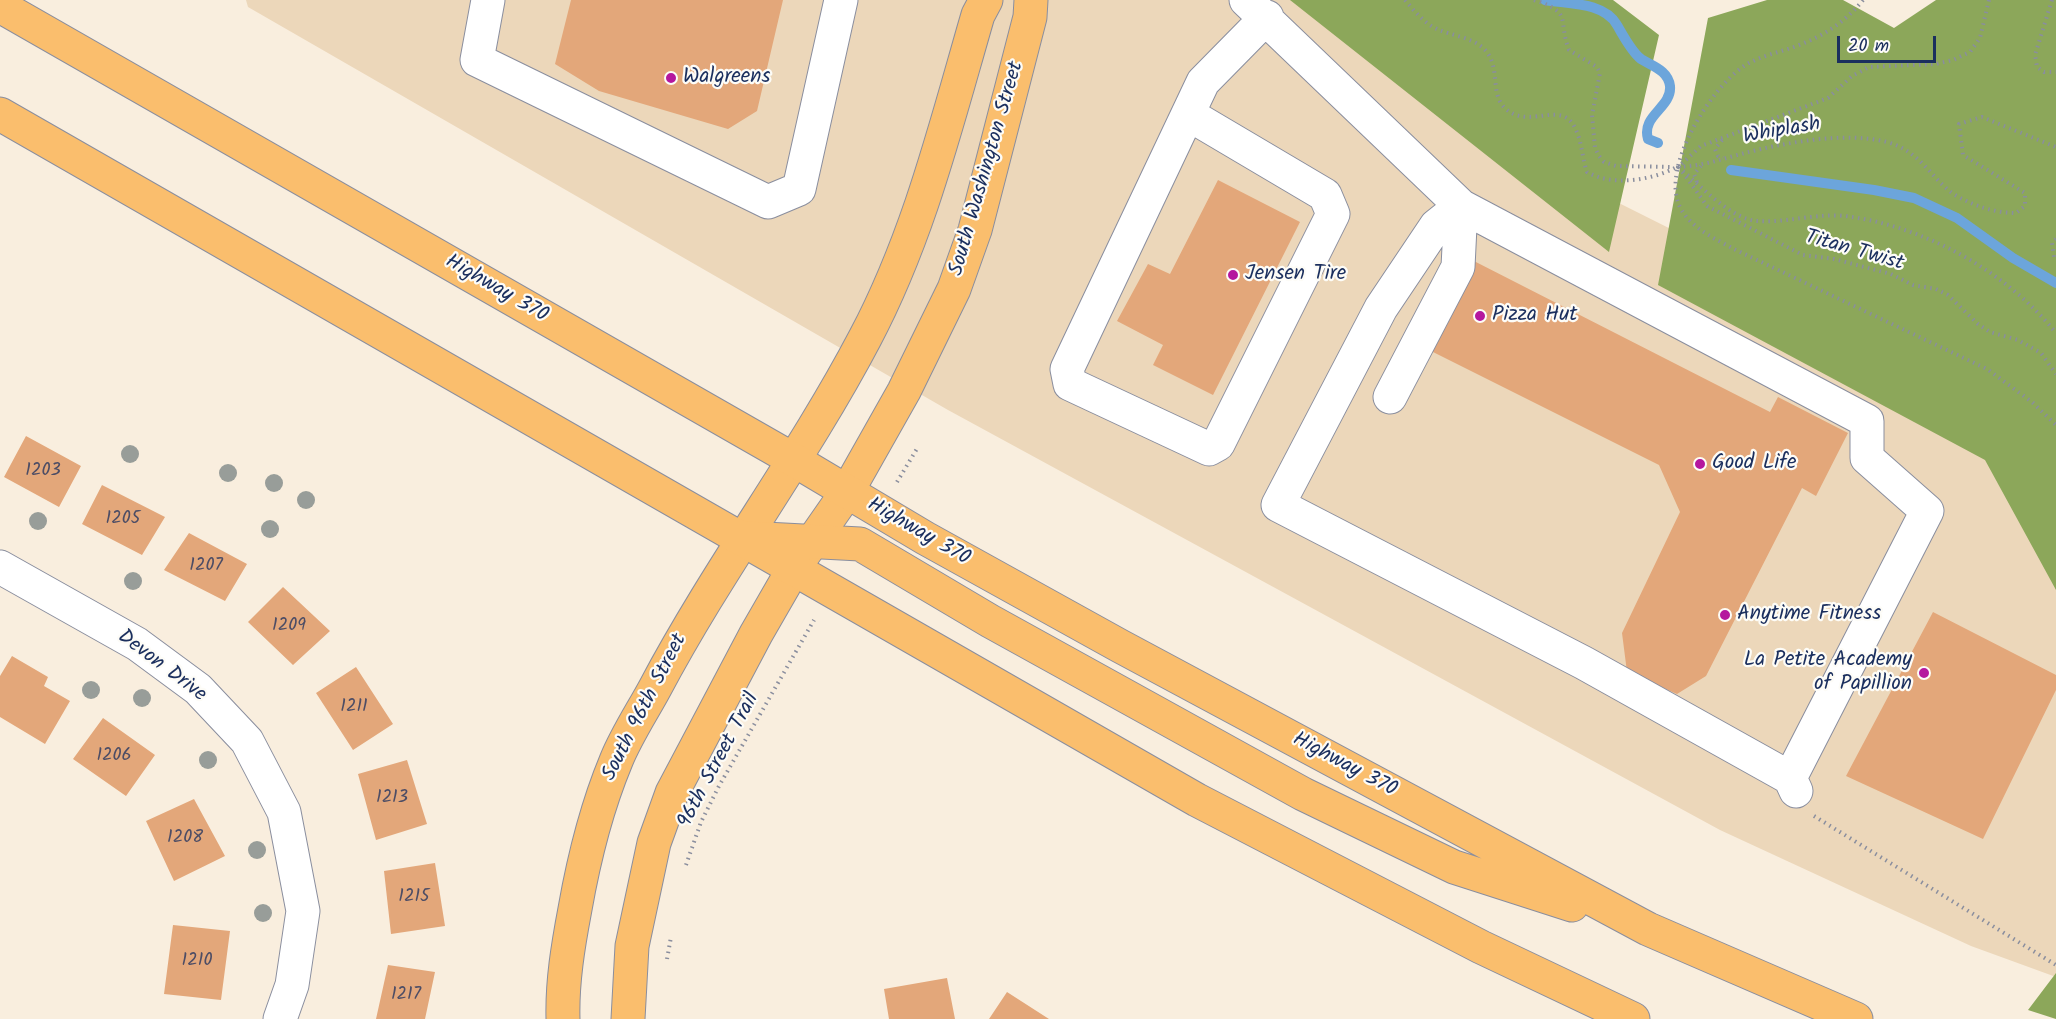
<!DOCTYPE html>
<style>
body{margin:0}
#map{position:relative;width:2056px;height:1019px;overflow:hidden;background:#f9eede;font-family:Kalam,sans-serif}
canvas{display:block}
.scale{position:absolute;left:1837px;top:36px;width:99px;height:27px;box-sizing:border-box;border:3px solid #1b2f5e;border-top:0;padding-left:8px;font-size:18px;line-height:21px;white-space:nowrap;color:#1b2f5e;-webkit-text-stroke:4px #fdfcf7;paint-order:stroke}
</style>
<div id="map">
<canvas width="2056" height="1019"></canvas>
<div class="scale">20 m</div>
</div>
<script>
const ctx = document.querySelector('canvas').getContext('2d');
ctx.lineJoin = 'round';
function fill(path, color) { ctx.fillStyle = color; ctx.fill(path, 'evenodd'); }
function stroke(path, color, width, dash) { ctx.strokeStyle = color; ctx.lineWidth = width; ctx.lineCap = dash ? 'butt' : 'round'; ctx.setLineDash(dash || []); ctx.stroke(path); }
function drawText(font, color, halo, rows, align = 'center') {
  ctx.font = font + ' Kalam,sans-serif'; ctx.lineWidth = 4.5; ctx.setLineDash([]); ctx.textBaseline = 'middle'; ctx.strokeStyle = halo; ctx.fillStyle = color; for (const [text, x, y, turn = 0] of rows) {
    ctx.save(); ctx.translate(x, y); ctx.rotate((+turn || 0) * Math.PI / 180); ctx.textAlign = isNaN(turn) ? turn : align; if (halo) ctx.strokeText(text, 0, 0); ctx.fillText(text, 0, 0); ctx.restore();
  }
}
const built = new Path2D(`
 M246,0H1368L1561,174L2010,399L2056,452V977L1971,946L1720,830L948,410L248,7Z`);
const forest = new Path2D(`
 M1290,0H1613L1659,35L1609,252Z
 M1767,0H1843L1894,28L1936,0H2056V590L1985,460L1658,285L1708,18Z
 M2056,973V1019L2028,1010Z`);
const stream = new Path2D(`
 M1545,0C1568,4 1604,2 1617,25C1623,35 1631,51 1641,59C1652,66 1668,70 1670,86C1672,108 1641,115 1648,139L1658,143
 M1731,170L1874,190L1914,198L1957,218L2013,258L2056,283`);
const building = new Path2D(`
 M571,0H783L757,111L728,129L599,91L555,64Z
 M1218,180L1300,222L1213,395L1153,365L1163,345L1117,321L1148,264L1170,274Z
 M1470,259L1770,412L1778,397L1848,433L1816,496L1802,488L1706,676L1677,694L1627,672L1622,633L1680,512L1659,465L1425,348Z
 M26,436L81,466L59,507L4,477Z
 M102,485L165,517L142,555L82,524Z
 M189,533L247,564L225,601L164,570Z
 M283,587L330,631L293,665L248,622Z
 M1933,612L2056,675V690L1983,839L1846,776Z
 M12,656L48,677L44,686L70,701L45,744L0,717V676Z
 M356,667L393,724L353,750L316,693Z
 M103,718L155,755L126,796L73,759Z
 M407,760L427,824L376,840L358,774Z
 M194,799L225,856L174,881L146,821Z
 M435,863L445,926L391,934L384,871Z
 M173,925L230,931L221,1000L164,994Z
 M388,965L435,972L425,1019H376Z
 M947,978L955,1019H889L884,989Z
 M1007,992L1049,1019H989Z`);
const path = new Path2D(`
 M1405,0C1415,12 1425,24 1439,30C1452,35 1471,38 1482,47C1503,65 1488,94 1506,109C1530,130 1561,99 1575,128C1582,141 1582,158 1587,172C1613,187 1652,180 1677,167
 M1534,0C1574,13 1557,19 1569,50L1597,67L1600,73L1592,115L1595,148L1599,156L1604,162L1616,166L1674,167
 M1863,0C1848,19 1827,34 1804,43C1784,52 1763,54 1744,66C1711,88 1662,165 1679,205C1689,228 1716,239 1736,250L1987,369L2032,402L2056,425
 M1989,0L1980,38L1970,52L1953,60L1936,64L1869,67L1852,76L1828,98L1701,146L1678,167C1701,166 1719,160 1741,154C1783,143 1844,131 1887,142C1922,152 1930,178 1955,195C1974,206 1995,213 2016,213L2025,206V193L1963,155L1959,124L1982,117L2056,147
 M2052,0L2035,55L2037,67L2044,72H2056
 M1722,140L1715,149L1718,156L1723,158
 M1679,167L1707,206L1803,255L1834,259L1891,274L1913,285L1936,289L1948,295L1978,324L1990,332L2018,340L2041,353L2056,374
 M1683,171C1702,187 1732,220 1758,221C1787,223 1816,213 1845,216C1924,226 2006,271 2056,333
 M1697,182L1694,174L1701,166
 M2056,239L2052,243L2054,257H2056
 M897,482L918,447
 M1814,816L2056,965
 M686,865L701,822L719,786L814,620
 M667,959L671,937`);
const minor = new Path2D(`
 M488,0L477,60L768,202L799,189L841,0
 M1246,0L1461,206L1867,421V458L1927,511L1790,778
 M1188,114L1325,195L1333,214L1218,444L1209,449L1070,384L1067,369L1203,82L1267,17
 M1461,206L1436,226L1381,308L1278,505L1584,663L1790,778L1796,791
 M1390,397L1458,267L1461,206
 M0,567L137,644L198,689L247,741L284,812L303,911L292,985L280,1019`);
const major = new Path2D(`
 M563,1019C562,982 568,946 575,909C584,858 596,809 616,761C626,736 642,712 655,688C719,567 802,458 865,338C919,236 946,125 978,15L986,0
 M628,1019L632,946L654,843L672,793L756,634L794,568L847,492L904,391L954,289L975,230L1030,17L1031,0`);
const highway = new Path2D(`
 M0,6L794,460L925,538L1120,646L1648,929L1856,1019
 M0,114L1197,800L1481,947L1633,1019
 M746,538L860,544L990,621L1303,794L1454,867L1572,905`);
const trees = [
 [130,454],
 [228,473],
 [274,483],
 [306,500],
 [38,521],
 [270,529],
 [133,581],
 [91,690],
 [142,698],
 [208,760],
 [257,850],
 [263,913]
];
const markers = [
 [671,78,6,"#b5179e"],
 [1233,275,6,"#b5179e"],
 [1480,316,6,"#b5179e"],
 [1700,464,6,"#b5179e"],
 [1725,615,6,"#b5179e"],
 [1924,673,6,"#b5179e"]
];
const numberNames = [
 ["1203",43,472],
 ["1205",123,520],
 ["1207",206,567],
 ["1209",289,627],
 ["1211",354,708],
 ["1206",114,757],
 ["1213",392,799],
 ["1208",185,839],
 ["1215",414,898],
 ["1210",197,962],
 ["1217",406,996]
];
const poiNames = [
 ["Walgreens",683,78],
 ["Jensen Tire",1245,275],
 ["Pizza Hut",1492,316],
 ["Good Life",1712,464],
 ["Anytime Fitness",1737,615],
 ["La Petite Academy",1912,661,"right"],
 ["of Papillion",1912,685,"right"]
];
const streetNames = [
 ["Whiplash",1782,132,-10],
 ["South Washington Street",988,169,-74],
 ["Titan Twist",1854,252,16],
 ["Highway 370",496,290,30],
 ["Highway 370",918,533,30],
 ["Devon Drive",161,667,37],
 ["South 96th Street",646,708,-63],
 ["96th Street Trail",720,761,-62],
 ["Highway 370",1344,766,28]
];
fill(built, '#ecd7ba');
fill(forest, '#8ca75a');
stroke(stream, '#6ca5db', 10);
fill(building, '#e3a77a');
stroke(minor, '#8a8e9e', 35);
stroke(major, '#8a8e9e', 35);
stroke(highway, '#8a8e9e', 35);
stroke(path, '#8a8e9e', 4, [1.5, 4.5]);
stroke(minor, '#fff', 33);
stroke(major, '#fabe6d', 33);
stroke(highway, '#fabe6d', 33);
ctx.fillStyle = '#989d99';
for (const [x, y] of trees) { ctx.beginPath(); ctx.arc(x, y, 9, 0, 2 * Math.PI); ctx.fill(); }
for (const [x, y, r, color] of markers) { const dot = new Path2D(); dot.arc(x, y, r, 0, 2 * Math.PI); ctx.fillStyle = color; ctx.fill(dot); stroke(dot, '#fdfcf7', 2); }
drawText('18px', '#4d4d65', null, numberNames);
drawText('21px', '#1b2f5e', '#fdfcf7', poiNames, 'left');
drawText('21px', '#1b2f5e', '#fdfcf7', streetNames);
</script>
